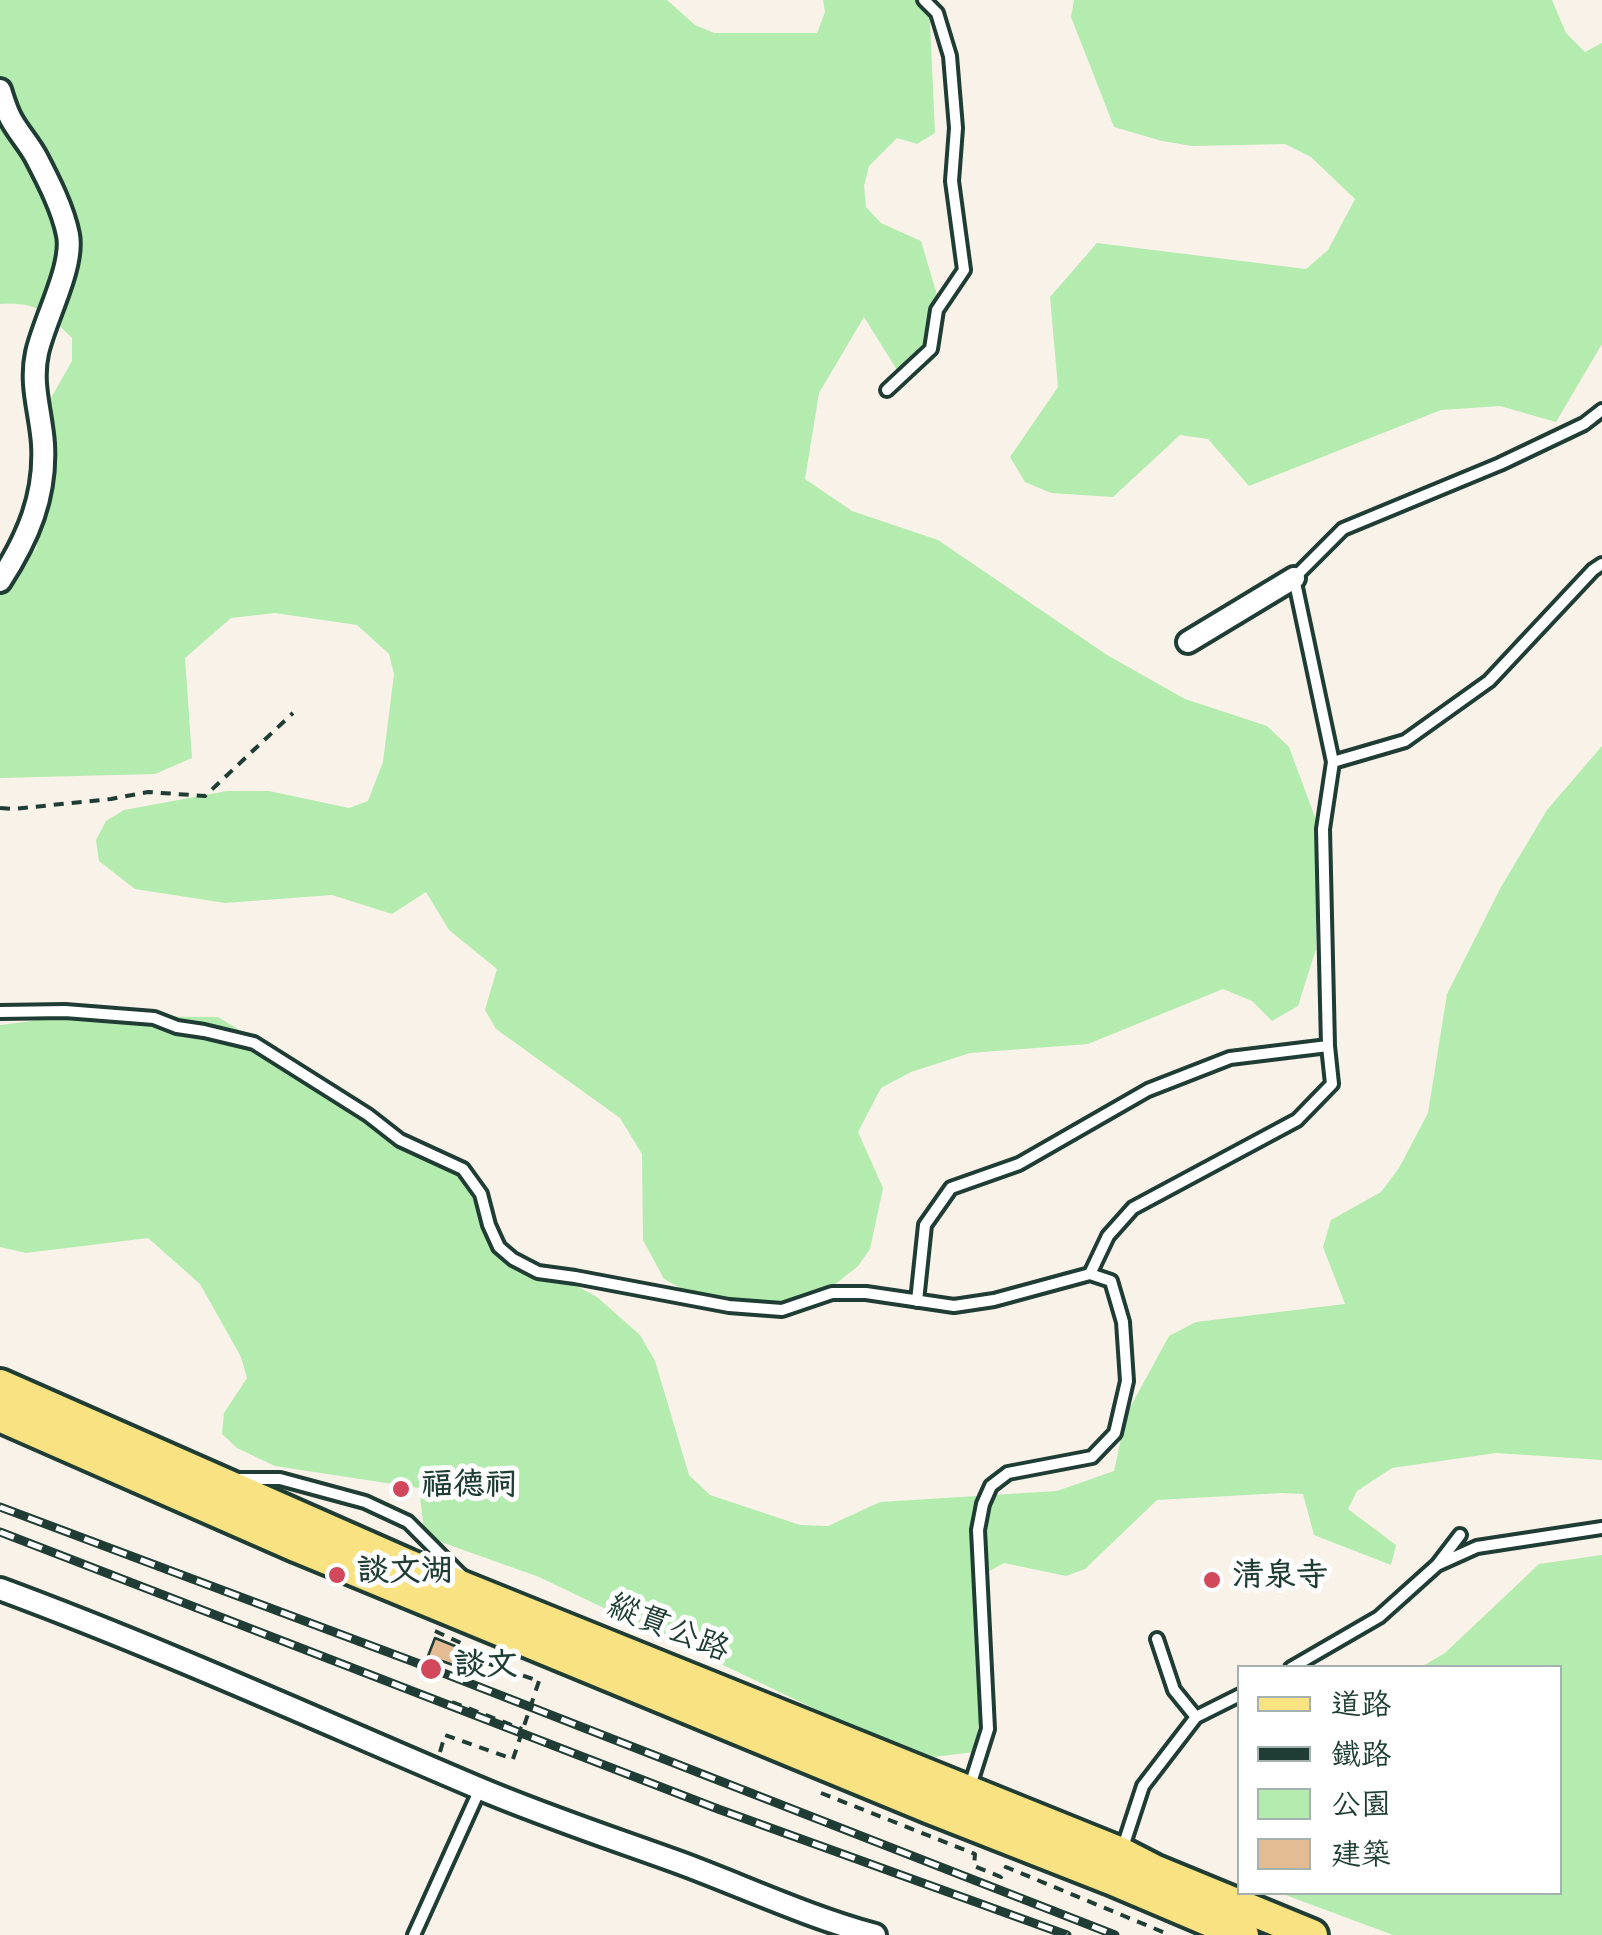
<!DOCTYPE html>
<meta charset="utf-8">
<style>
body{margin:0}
#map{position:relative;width:1602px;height:1935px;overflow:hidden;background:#f9f2e9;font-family:"Gochi Hand","LXGW WenKai TC",sans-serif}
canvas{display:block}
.legend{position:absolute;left:1237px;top:1665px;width:325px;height:230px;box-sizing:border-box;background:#fff;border:2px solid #a5b1ae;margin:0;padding:12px 18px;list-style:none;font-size:30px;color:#1f3d34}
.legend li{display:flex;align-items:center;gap:20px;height:50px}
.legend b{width:50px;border:2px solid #a5b1ae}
</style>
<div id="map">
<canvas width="1602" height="1935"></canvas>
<ul class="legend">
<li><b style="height:12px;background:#f8e281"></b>道路</li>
<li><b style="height:12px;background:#1f3d34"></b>鐵路</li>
<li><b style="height:28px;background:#b4ebae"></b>公園</li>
<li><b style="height:28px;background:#e3bc93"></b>建築</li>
</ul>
</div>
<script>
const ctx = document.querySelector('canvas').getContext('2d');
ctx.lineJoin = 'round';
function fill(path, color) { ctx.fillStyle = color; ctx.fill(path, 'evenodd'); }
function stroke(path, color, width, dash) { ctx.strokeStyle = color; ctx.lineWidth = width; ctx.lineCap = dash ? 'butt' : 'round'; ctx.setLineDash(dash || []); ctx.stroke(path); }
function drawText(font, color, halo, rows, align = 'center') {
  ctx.font = font + ' "Gochi Hand","LXGW WenKai TC",sans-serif'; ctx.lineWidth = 10; ctx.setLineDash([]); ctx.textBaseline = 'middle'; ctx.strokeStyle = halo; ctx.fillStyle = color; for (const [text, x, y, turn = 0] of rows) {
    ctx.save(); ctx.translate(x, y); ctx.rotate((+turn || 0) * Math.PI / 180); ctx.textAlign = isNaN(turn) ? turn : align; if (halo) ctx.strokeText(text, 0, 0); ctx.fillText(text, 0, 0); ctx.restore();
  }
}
const green = new Path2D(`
 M0,0H667L695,25L714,33H817L825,12L823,0H929L935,133L917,144L897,138L869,166L864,186L866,207L881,223L921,241L940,305L926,360L897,370L864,317L819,393L805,479L852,511L938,540L1107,655L1185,699L1267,726L1289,747L1319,828L1316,949L1298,1006L1272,1021L1252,1001L1223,989L1088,1044L970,1053L911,1072L881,1088L858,1132L883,1188L870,1249L858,1266L808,1306L701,1299L664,1279L643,1240L642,1154L620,1118L496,1029L485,1010L497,969L449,930L426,892L392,914L332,895L225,903L135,889L99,861L96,840L106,821L124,810L227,791H269L349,808L368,801L383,762L394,674L389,654L357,625L275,613L231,618L185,658L192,758L155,774L0,778V586L36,549L51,463V398L72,361V338C45,312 40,302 0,304Z
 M1074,0H1552L1566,33L1585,52L1602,43V344L1556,422L1500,406L1441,410L1249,486L1208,439L1180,435L1113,497L1051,493L1025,482L1010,457L1058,387L1050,297L1097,243L1306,269L1328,250L1355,199L1311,157L1285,144L1192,146L1162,141L1114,127L1071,17Z
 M1602,746V1460L1496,1453L1392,1468L1357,1491L1348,1509L1396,1545L1391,1565L1314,1535L1303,1494L1282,1493L1157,1500L1085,1569L1066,1576L1004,1563L986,1573L977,1611L981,1712L974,1752L934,1757L836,1719L539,1577L441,1542L424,1530L419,1488L275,1466L237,1448L222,1434L224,1413L247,1378L241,1357L200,1284L148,1238L26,1253L0,1247V1025L73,1016L218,1017L311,1074L395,1145L457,1161L496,1255L517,1271L571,1283L597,1297L640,1335L655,1361L689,1475L710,1495L800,1525L828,1526L880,1502L1057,1491L1114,1471L1126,1415L1169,1336L1196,1322L1345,1304L1323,1247L1331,1220L1381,1192L1399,1168L1428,1113L1447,994L1501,887L1547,810Z
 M1602,1555V1935H1393L1280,1893L1560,1892V1668L1421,1667L1445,1653L1539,1564Z`);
const building = new Path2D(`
 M435,1638L460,1648L453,1665L428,1656Z`);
const path = new Path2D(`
 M0,808L13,809L111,799L148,792L205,796L293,713
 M435,1631L463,1644L460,1654L539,1681
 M452,1702L522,1729
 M440,1752L445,1735L513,1759
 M821,1793L975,1854L974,1866L1001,1877L1006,1867L1170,1935`);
const service = new Path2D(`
 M887,390L931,349L937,310L964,270L952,181L956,128L950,56L937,13L924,0
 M1333,762L1405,741L1489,681L1593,570L1602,564
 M0,1012L65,1011L154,1018L177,1027L204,1031L254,1043L368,1115L400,1140L463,1169L481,1194L489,1225L499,1247L513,1259L538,1272L575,1277L729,1306L782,1310L832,1293H866L954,1306L994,1300L1090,1274L1111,1281L1123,1322L1127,1381L1115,1433L1092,1457L1008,1473L991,1486L983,1504L978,1530L988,1729L970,1786
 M1090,1274L1108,1236L1133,1208L1297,1120L1332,1084L1328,1046L1323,829L1333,762L1294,578L1343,529L1500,464L1584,424L1602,410
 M917,1301L925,1225L951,1188L1019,1164L1148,1090L1230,1058L1328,1046
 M238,1479H280L365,1502L408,1522L461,1575
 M1437,1565L1460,1535
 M1157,1639L1174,1690L1196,1717
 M1291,1668L1379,1617L1437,1565L1477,1547L1602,1528
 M1123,1847L1143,1786L1196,1717L1240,1695
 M414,1935L480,1789`);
const minor = new Path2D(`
 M0,90C3,99 6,110 11,119C18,132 29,144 36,157C48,180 63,209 68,235C74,267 44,320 37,353C30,385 41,413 43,444C46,496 28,538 0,581
 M1188,642L1294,578
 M0,1589C162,1649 318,1720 476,1787C544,1816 614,1839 683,1864C747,1888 809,1917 875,1935`);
const primary = new Path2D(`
 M0,1385L408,1565L1121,1853L1154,1870L1312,1935
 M0,1416L298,1547L930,1808L1111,1879L1243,1935`);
const rail = new Path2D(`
 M0,1507L433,1669L1115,1935
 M0,1532L718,1809L1067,1935`);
const pathBridge = new Path2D(`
 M513,1759L539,1681`);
const markers = [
 [401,1489,10,"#d1495b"],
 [337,1575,10,"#d1495b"],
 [1212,1580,10,"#d1495b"],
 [431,1669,12,"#d1495b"]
];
const poiNames = [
 ["福德祠",421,1489],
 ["談文湖",357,1575],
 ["清泉寺",1232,1580],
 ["談文",454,1669]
];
const streetNames = [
 ["縱貫公路",667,1632,22]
];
fill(green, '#b4ebae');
fill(building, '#e3bc93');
stroke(building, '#1f3d34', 2.5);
stroke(service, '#1f3d34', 18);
stroke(minor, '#1f3d34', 28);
stroke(primary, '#1f3d34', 38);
stroke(path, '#1f3d34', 4, [10, 8]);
stroke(service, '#fff', 10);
stroke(minor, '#fff', 20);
stroke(primary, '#f8e281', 30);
stroke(rail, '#1f3d34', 9);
stroke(rail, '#fff', 5, [15]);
stroke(pathBridge, '#1f3d34', 4, [10, 8]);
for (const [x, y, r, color] of markers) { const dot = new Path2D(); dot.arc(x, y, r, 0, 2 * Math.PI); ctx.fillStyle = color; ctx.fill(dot); stroke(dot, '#fff', 4); }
drawText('bold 32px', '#1f3d34', '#fff', poiNames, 'left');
drawText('32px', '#1f3d34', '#fff', streetNames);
</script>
